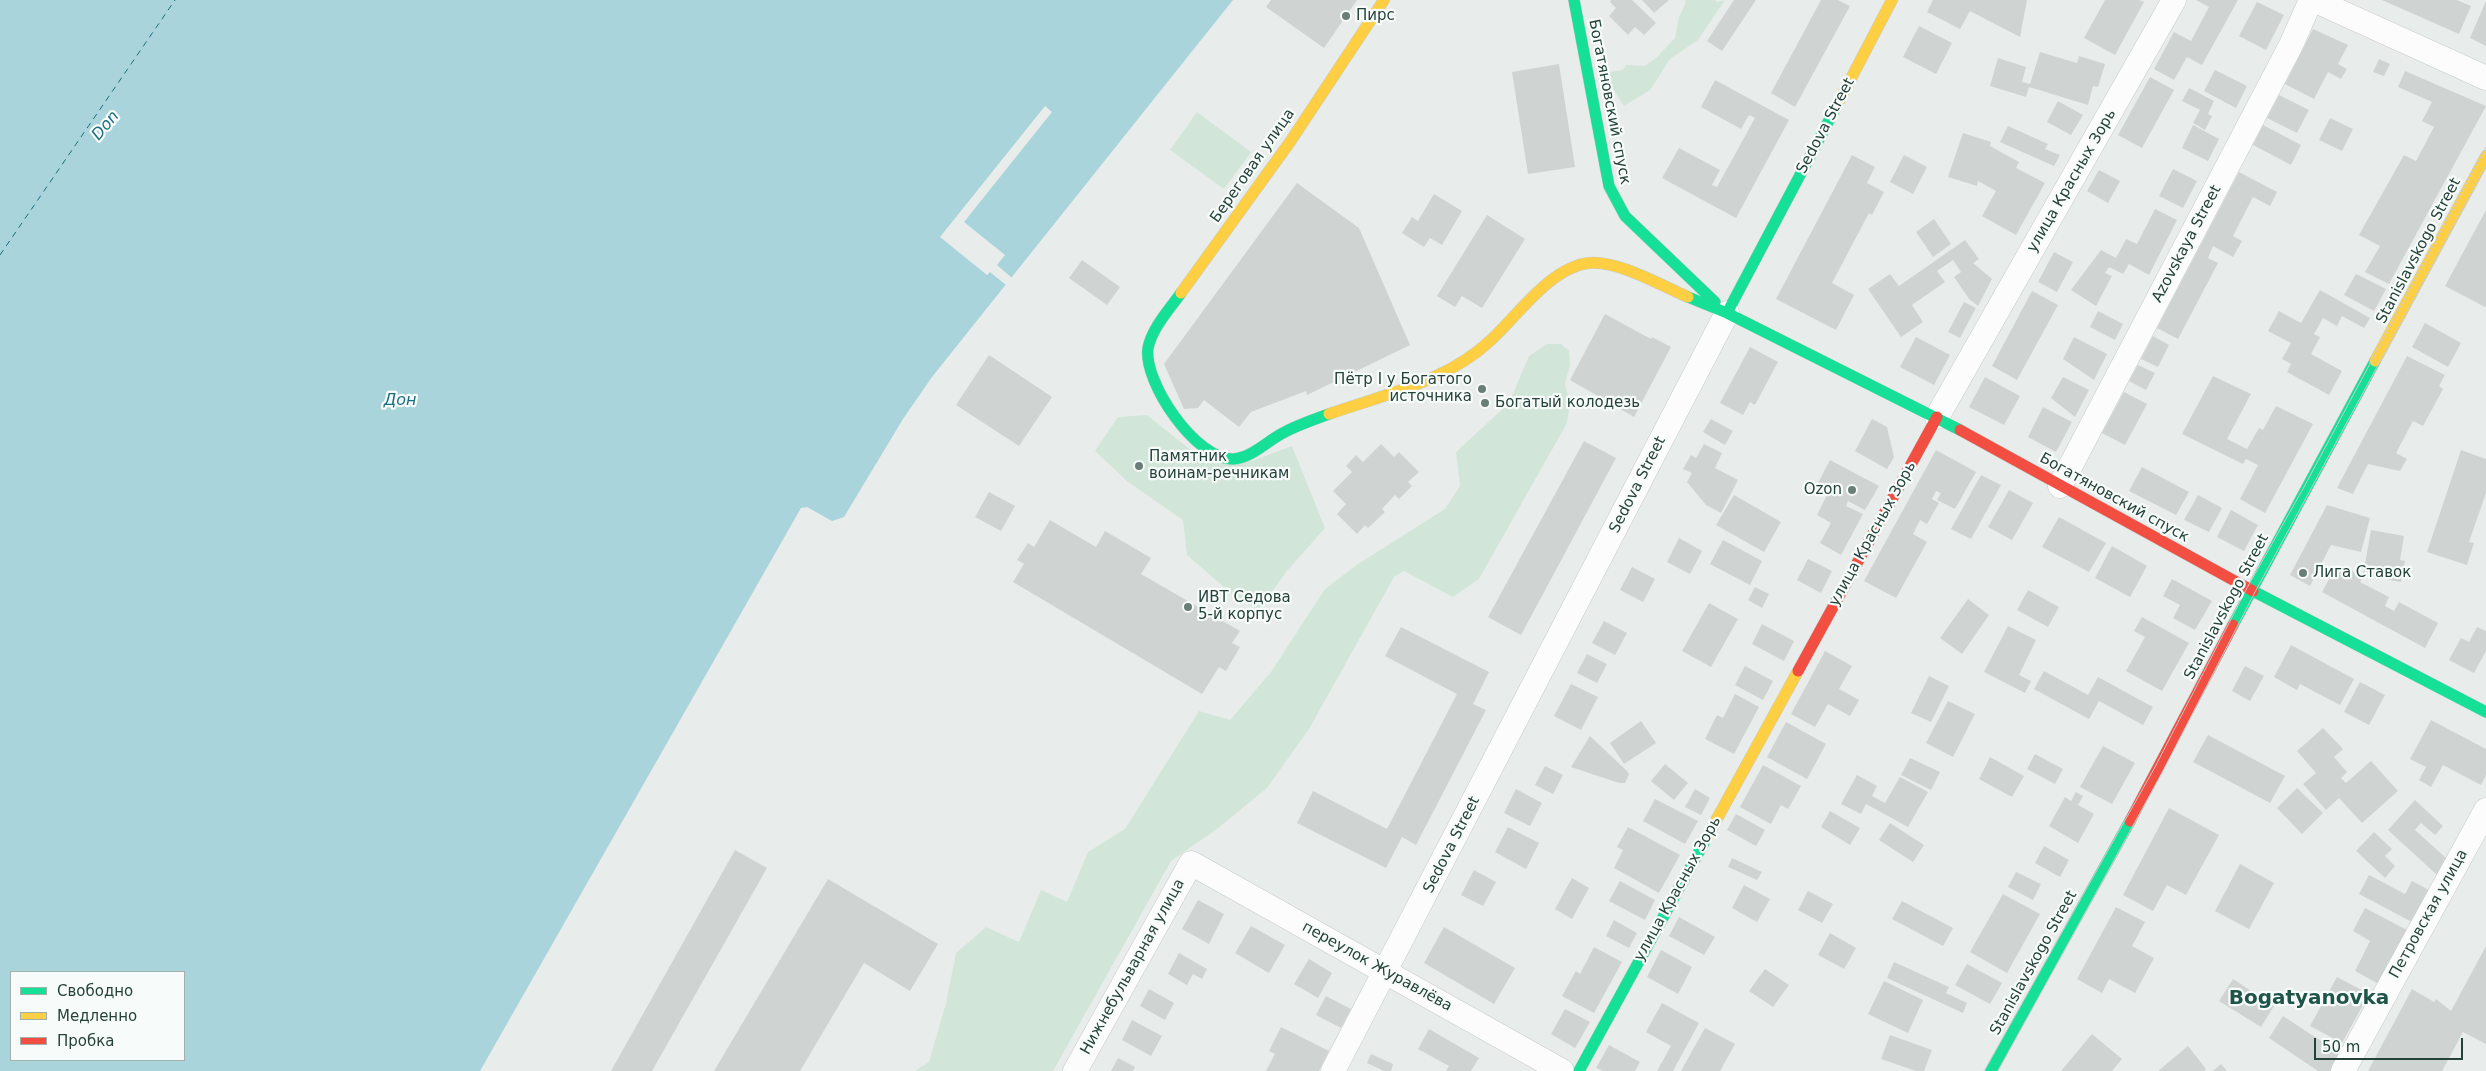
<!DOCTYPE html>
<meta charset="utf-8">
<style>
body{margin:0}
#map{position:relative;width:2486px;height:1071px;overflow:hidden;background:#e8edeb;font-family:"DejaVu Sans",sans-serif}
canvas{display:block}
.legend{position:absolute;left:10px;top:971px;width:175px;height:90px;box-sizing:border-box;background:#f7fbf9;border:1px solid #a3b1ad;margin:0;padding:6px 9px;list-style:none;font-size:15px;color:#24423a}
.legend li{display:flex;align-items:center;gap:10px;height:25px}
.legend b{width:25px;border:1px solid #a3b1ad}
.scale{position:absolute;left:2314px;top:1038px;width:149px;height:22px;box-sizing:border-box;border:2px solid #24423a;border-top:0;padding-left:6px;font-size:15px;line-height:18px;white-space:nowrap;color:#24423a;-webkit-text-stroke:4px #f7fbf9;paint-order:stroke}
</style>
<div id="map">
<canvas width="2486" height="1071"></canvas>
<ul class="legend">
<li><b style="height:6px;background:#16e098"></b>Свободно</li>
<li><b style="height:6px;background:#ffcf43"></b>Медленно</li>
<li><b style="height:6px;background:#f24e42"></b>Пробка</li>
</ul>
<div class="scale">50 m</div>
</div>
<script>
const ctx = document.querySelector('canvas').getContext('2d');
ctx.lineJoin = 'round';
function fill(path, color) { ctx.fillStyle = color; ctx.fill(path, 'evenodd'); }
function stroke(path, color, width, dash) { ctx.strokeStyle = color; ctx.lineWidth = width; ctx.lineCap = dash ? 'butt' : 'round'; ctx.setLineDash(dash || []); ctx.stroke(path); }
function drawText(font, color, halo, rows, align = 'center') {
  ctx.font = font + ' "DejaVu Sans",sans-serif'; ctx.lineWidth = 4.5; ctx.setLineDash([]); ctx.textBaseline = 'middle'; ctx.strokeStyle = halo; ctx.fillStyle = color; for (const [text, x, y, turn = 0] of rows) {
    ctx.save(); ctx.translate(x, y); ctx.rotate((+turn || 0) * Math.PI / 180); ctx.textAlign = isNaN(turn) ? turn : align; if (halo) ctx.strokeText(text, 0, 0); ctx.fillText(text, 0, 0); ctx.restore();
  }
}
const green = new Path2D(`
 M1684,0H1715L1717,2L1725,0L1698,40L1670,59L1650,90L1624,106L1603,73L1623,70L1626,65L1645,66L1656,58L1675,38L1679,17L1686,2Z
 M1197,112L1251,152L1224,189L1170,150Z
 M1547,344H1561L1569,351L1570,365L1565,384L1570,403L1567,423L1479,579L1453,597L1404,571L1394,577L1309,729L1267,788L1217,829L1171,861L1053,1071H915L929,1062L946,1003L956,953L986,927L1019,942L1041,890L1067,902L1088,852L1125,829L1199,711L1230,720L1271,672L1325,589L1358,564L1445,509L1460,486L1456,452L1509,403L1529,356Z
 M1147,415L1197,455L1252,461L1292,446L1325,528L1286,572L1260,609L1241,602L1187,555L1183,520L1128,482L1095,451L1118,417Z`);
const water = new Path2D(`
 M0,0H1233L932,377L903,419L844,517L832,521L807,507L801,508L480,1071H0ZM11,972H184V1060H11Z`);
const pier = new Path2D(`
 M1045,106L1052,112L964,222L1005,255L997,265L1012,278L1006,285L990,272L987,275L940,237Z`);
const ferry = new Path2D(`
 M0,255L175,0`);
const building = new Path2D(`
 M1271,0H1357L1324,48L1266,7Z
 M1611,0H1632L1656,23L1644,35L1635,27L1628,35L1609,16L1616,8L1610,2Z
 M1642,0H1669L1654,13Z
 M1734,0H1756L1722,51L1707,41Z
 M1821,0H1838L1850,6L1795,107L1771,93Z
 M1933,0H2027L2020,37L1970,11L1960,29L1927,12Z
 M2105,0H2139L2144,2L2115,55L2084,38Z
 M2196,0H2238L2202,65L2187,57L2174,80L2154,69L2174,32L2191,41L2209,7Z
 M2382,0H2457L2471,6L2459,34Z
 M2486,1V46L2470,38Z
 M2257,2L2284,15L2266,50L2239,36Z
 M1919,26L1952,43L1936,74L1903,57Z
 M2313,29L2348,45L2338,64L2347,69L2341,79L2328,72L2314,99L2285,84Z
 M2040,52L2077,63L2079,56L2105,64L2098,87L2093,86L2088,105L2029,87L2026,97L1990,86L1998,58L2026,67L2022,82L2030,84Z
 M2379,59L2390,64L2384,76L2373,72Z
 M1559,64L1575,167L1528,174L1512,72Z
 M2215,70L2247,86L2236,108L2204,91Z
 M2405,71L2486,106L2389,284L2365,272L2380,246L2359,235L2404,155L2416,161L2434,127L2422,121L2432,102L2398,87Z
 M2150,77L2174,90L2142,148L2118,135Z
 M1715,80L1789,120L1736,218L1662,178L1679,148L1720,170L1712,185L1717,187L1755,118L1749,115L1741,129L1701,107Z
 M2189,88L2214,101L2208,114L2212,116L2205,130L2193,123L2200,110L2182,101Z
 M2279,95L2309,110L2297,133L2267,118Z
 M2058,101L2083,115L2071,135L2047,122Z
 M2330,118L2353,129L2342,151L2319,140Z
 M2193,125L2219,139L2208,161L2182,148Z
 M2263,125L2301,145L2291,165L2253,145Z
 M2008,126L2048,144L2045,149L2060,155L2054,166L2000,142Z
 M1963,133L1991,142L1990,146L2019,162L2016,168L2045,183L2016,235L1982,216L1996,191L1978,181L1977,186L1948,177Z
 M1852,155L1875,167L1867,183L1884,192L1872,215L1869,213L1832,283L1854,295L1836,330L1776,299Z
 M1904,155L1927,167L1913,194L1890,182Z
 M2173,169L2197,181L2183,208L2159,196Z
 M2099,170L2120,181L2108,203L2087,191Z
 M2239,172L2277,192L2270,206L2253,197L2233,236L2242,241L2233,257L2213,246L2208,258L2218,263L2178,339L2157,328Z
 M1297,183L1359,228L1410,345L1307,395L1306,391L1251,412L1239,427L1204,400L1198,408L1184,409L1164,364Z
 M1434,194L1462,211L1442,245L1430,238L1424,247L1402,233L1412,217L1418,221Z
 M2155,209L2177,220L2149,275L2129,264L2123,274L2109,267L2105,273L2112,276L2096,306L2071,290L2101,250L2116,258L2126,239L2137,244Z
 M2486,210V305L2485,307L2445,286Z
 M1487,215L1525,239L1482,308L1462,296L1455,307L1437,296Z
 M1934,219L1951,244L1933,257L1916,232Z
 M1965,240L1979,259L1973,263L1992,279L1978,306L1969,299L1954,277L1961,272L1953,260L1937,271L1945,282L1912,305L1923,322L1901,337L1868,289L1890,274L1899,286Z
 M2054,252L2073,262L2057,292L2038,282Z
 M1082,260L1120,287L1107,305L1069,278Z
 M2356,274L2386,289L2374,311L2344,295Z
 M2320,290L2370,318L2364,328L2342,316L2337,326L2323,318L2314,334L2320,337L2311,354L2342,371L2329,395L2287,372L2291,364L2282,359L2291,343L2268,331L2279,311L2301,323Z
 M2032,291L2058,305L2017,380L1992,366Z
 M1964,302L1976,308L1960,338L1948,332Z
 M2098,311L2123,324L2115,340L2090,327Z
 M1605,314L1651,339L1652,337L1671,347L1634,417L1570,380Z
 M2425,323L2461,343L2448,367L2412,347Z
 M2153,336L2169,345L2158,367L2141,359Z
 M1916,337L1950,355L1934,385L1900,367Z
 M2074,337L2107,354L2094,380L2063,359Z
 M1750,347L1778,362L1755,405L1750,402L1743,415L1720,403Z
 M989,355L1052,397L1019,446L956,405Z
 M2407,356L2445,375L2439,386L2443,389L2423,426L2413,421L2396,453L2407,459L2400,471L2368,464L2353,494L2337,488Z
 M2138,365L2155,373L2146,390L2129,381Z
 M2213,376L2251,394L2227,439L2247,449L2259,428L2263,430L2276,406L2313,424L2265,513L2240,499L2258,465L2246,459L2243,464L2182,434Z
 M1985,377L2020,396L2004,425L1969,407Z
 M2063,377L2089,390L2075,417L2051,398Z
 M2124,392L2147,404L2125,445L2102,433Z
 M2043,407L2072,422L2056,452L2028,437Z
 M1711,419L1733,431L1725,445L1703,432Z
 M1872,419L1887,427L1894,457L1887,469L1855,451Z
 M1584,441L1616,458L1521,635L1488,617Z
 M1381,444L1394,457L1399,452L1419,472L1408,482L1412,486L1399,499L1395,495L1382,509L1385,512L1368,528L1365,525L1357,534L1337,514L1346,504L1333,491L1352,472L1346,466L1356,455L1363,462Z
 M1704,444L1722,453L1715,468L1738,480L1721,513L1706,505L1687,482L1692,473L1683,469L1691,455L1696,458Z
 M1936,450L1976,472L1955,509L1937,500L1941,493L1936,491L1932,499L1939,503L1927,524L1920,520L1913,534L1927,542L1896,598L1864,581Z
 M2461,450L2486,459V493L2469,542L2474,543L2467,565L2427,552Z
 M1830,460L1879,486L1865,510L1848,501L1846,506L1863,514L1841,555L1820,543L1831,523L1817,515L1828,493L1816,487Z
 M2142,467L2189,492L2176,515L2129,491Z
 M1981,475L2001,485L1971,539L1951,529Z
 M2009,490L2033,503L2012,540L1988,527Z
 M989,492L1015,506L1001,531L975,517Z
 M1734,495L1781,522L1764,552L1716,525Z
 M2198,495L2222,508L2209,532L2184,520Z
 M2327,505L2370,518L2361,552L2331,545L2310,586L2290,575Z
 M2231,510L2258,525L2244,551L2217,537Z
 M2059,517L2106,543L2089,572L2042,547Z
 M1050,520L1096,547L1105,531L1151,558L1141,574L1240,631L1232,643L1240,647L1226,671L1219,667L1202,694L1013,582L1024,564L1017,560L1028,543L1034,547Z
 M2371,530L2404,536L2400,560L2405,561L2401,582L2363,575Z
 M1679,538L1702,551L1690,574L1667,562Z
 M1723,540L1762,561L1750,585L1710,564Z
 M2112,546L2147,566L2130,597L2095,578Z
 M1808,559L1832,571L1821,593L1797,580Z
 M2343,566L2363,577L2360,582L2389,597L2385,606L2394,611L2399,602L2438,623L2425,648L2322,592L2333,572L2338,575Z
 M1632,567L1655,579L1643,602L1620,590Z
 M2172,579L2212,601L2195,630L2173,618L2180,605L2163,596Z
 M1755,587L1769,594L1762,608L1748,600Z
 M2028,590L2059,607L2048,627L2017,610Z
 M1968,599L1989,615L1962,654L1940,638Z
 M1709,603L1738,619L1711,667L1682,651Z
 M2142,617L2189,643L2162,691L2126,671L2145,637L2134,631Z
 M1604,621L1627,633L1615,655L1592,643Z
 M1762,624L1794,641L1784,661L1752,644Z
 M2008,626L2036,640L2019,675L2031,681L2025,693L1984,672Z
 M1401,627L1489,672L1473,704L1486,710L1416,845L1402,837L1386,868L1297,823L1313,791L1387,829L1457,694L1385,656Z
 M2477,627L2486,631V651L2474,673L2449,660L2461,638L2469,642Z
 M2291,645L2354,679L2340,705L2300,684L2297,690L2274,677Z
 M1825,651L1852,666L1839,689L1859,700L1850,716L1828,704L1815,727L1791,714Z
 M1587,654L1607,664L1597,683L1577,673Z
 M1745,666L1773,681L1763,700L1735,685Z
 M2245,666L2264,676L2250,701L2232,691Z
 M2044,671L2088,695L2098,677L2153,707L2143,725L2099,701L2089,719L2034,689Z
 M1929,676L1949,686L1931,722L1911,713Z
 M2360,682L2385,695L2369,725L2344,712Z
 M1571,684L1598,697L1581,730L1554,716Z
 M1735,694L1759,707L1734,754L1705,739L1717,715L1723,718Z
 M1948,701L1975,714L1953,757L1926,743Z
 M2431,720L2486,749V775L2481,785L2443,765L2431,787L2419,780L2426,767L2410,759Z
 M1641,721L1656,743L1624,764L1610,743Z
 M1786,722L1826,744L1807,779L1767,757Z
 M2323,728L2343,749L2334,757L2347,772L2341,778L2346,783L2371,761L2398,791L2362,823L2339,798L2326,810L2303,784L2316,773L2297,751Z
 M2208,735L2285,776L2270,803L2193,762Z
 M1590,736L1627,771L1629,774L1625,783H1619L1571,767Z
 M2103,746L2135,763L2112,804L2080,787Z
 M2035,754L2063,769L2055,784L2027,769Z
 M1990,757L2024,776L2012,797L1979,779Z
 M1910,758L1940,772L1931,790L1901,775Z
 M1665,764L1688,783L1674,800L1651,781Z
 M1763,765L1801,786L1788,809L1781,805L1771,824L1740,807Z
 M1545,766L1563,775L1553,794L1535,785Z
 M1857,775L1877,786L1872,796L1885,803L1900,777L1928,792L1908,827L1866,804L1861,814L1841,804Z
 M2297,788L2323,813L2302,834L2277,808Z
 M1516,789L1542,803L1530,826L1504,813Z
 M1695,789L1710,798L1701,815L1685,807Z
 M2076,792L2083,796L2078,805L2094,814L2078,843L2049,826L2065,797L2071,801Z
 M1655,799L1698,821L1685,844L1643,821Z
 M2415,800L2443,826L2435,835L2421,823L2415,830L2446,858L2437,875L2388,830Z
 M2169,808L2219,835L2186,895L2167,885L2153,911L2123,895Z
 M1830,811L1860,828L1850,845L1821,827Z
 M1736,814L1765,830L1756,846L1727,830Z
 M1890,823L1924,845L1913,862L1879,840Z
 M1508,827L1539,843L1526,869L1495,852Z
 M1628,827L1680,855L1659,893L1614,868L1623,850L1617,847Z
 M2374,832L2392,849L2385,856L2395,866L2385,878L2356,851Z
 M2044,846L2069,860L2060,877L2035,863Z
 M735,850L767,868L652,1071H611Z
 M1732,858L1762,872L1757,880L1728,867Z
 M2240,864L2274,883L2249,929L2215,911Z
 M1474,870L1496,882L1483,906L1461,895Z
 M2016,872L2041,884L2033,900L2008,887Z
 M2369,875L2405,894L2412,881L2429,890L2412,922L2359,894Z
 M1572,878L1589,888L1572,919L1555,909Z
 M828,879L938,944L910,991L864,963L800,1071H714Z
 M1620,881L1655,900L1645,920L1609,901Z
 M1744,885L1770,899L1757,922L1732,908Z
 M1808,891L1833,904L1822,923L1798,910Z
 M2003,894L2040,914L2007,973L1970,952Z
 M1198,900L1224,914L1209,944L1182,929Z
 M1902,901L1953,928L1943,946L1892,919Z
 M2116,907L2145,922L2132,946L2154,958L2135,993L2109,979L2102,993L2077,979Z
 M2365,908L2407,930L2379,984L2355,971L2370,941L2353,931Z
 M1679,917L1715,937L1704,955L1669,936Z
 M1614,920L1637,933L1629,948L1606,936Z
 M1251,926L1285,945L1269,973L1235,953Z
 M1444,927L1515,968L1494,1004L1424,963Z
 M1830,933L1856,948L1844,969L1818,955Z
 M2486,946V1044L2463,1032L2442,1071H2368L2412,989L2434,1002L2436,999L2451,1011Z
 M1594,947L1622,962L1594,1013L1562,996L1576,971L1580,974Z
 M1661,950L1692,967L1678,994L1647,977Z
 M1179,953L1207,969L1202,979L1193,974L1187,985L1168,974Z
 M1309,959L1332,973L1318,998L1294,984Z
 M1894,962L1949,987L1946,993L1967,1003L1963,1013L1887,978Z
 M1967,964L2002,983L1990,1004L1955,985Z
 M1765,969L1789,985L1773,1007L1749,991Z
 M2337,977L2369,994L2342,1043L2310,1026Z
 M2233,979L2274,1006L2261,1027L2219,1001Z
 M1884,981L1923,1000L1908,1033L1868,1014Z
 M1149,989L1174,1003L1165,1020L1140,1006Z
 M1326,996L1351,1009L1341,1028L1316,1015Z
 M1662,1003L1699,1023L1673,1071H1657L1671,1046L1646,1032Z
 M1565,1009L1590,1022L1575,1048L1551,1034Z
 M2283,1016L2341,1054L2332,1071H2318L2269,1038Z
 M1132,1020L1162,1036L1151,1056L1122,1040Z
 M1281,1027L1329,1051L1319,1071H1266L1275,1054L1269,1051Z
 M1705,1028L1735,1044L1720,1071H1681Z
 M1429,1029L1479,1058L1471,1071H1446L1449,1066L1418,1049Z
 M2092,1034L2122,1059L2112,1071H2061Z
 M1890,1035L1932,1050L1924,1071H1916L1881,1059Z
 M1609,1045L1640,1062L1635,1071H1603L1596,1068Z
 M2188,1046L2206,1069L2204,1071H2158Z
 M1371,1054L1393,1064L1391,1071H1384L1367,1063Z
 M1118,1058L1135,1067L1133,1071H1111Z
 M2221,1064L2227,1071H2213Z`);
const street = new Path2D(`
 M2314,0L2486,78
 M1937,417L2174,0
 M2060,486L2291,45L2311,0
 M1075,1071L1191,863L1562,1071
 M1333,1071L1727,313
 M2343,1071L2486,810`);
const fast = new Path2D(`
 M1574,0L1609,186L1625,216L1715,302
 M1181,293C1169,310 1152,328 1148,348C1143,382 1196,460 1233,459C1252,458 1267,441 1283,433C1297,425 1313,420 1329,414
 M1688,297L1727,313L1960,430
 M1727,313L1835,109
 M2253,591L2486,712
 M2233,625L2375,361
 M1579,1071L1707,837
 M1991,1071L2130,821`);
const slow = new Path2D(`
 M1835,109L1892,0
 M1181,293L1290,142L1384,0
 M2375,361L2486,156
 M1329,414C1386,394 1447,382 1492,339C1518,315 1551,267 1589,263C1618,260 1662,286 1688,297
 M1707,837L1798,671`);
const jam = new Path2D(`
 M1960,430L2253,591
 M1798,671L1937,417
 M2130,821L2233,625`);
const tram = new Path2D(`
 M1984,1071L2155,767L2247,588L2304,487L2486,147
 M1998,1071L2163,771L2255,592L2486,166`);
const markers = [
 [1346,16,5,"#697e78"],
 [1482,389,5,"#697e78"],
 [1485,403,5,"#697e78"],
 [1139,466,5,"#697e78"],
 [1852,490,5,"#697e78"],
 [2303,573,5,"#697e78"],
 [1188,607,5,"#697e78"]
];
const poiNames = [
 ["Пирс",1356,16],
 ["Пётр I у Богатого",1472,380,"right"],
 ["источника",1472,397,"right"],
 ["Богатый колодезь",1495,403],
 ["Памятник",1149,457],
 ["воинам-речникам",1149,474],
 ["Ozon",1842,490,"right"],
 ["Лига Ставок",2313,573],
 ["ИВТ Седова",1198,598],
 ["5-й корпус",1198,615]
];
const streetNames = [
 ["Богатяновский спуск",1609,102,79],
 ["Sedova Street",1826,126,-62],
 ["Береговая улица",1253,166,-55],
 ["улица Красных Зорь",2072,181,-60],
 ["Azovskaya Street",2187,244,-62],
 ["Stanislavskogo Street",2419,251,-62],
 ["Sedova Street",1638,485,-63],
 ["Богатяновский спуск",2114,498,29],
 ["улица Красных Зорь",1873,534,-61],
 ["Stanislavskogo Street",2227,607,-62],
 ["Sedova Street",1452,845,-63],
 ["улица Красных Зорь",1678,889,-61],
 ["Петровская улица",2429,914,-61],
 ["Stanislavskogo Street",2034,963,-61],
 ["Нижнебульварная улица",1133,967,-61],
 ["переулок Журавлёва",1377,967,29]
];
const waterNames = [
 ["Don",106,126,-50],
 ["Дон",400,401]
];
const districtNames = [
 ["Bogatyanovka",2309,999]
];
fill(green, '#d1e6d8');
fill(water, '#a9d4db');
fill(pier, '#e8edeb');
stroke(ferry, '#1c6f80', 1, [6, 5]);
fill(building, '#cfd4d2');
stroke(street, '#c5cac8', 25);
stroke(fast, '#c3cbc8', 12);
stroke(slow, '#c3cbc8', 12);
stroke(jam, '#c3cbc8', 12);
stroke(street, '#fcfcfc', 24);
stroke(fast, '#16e098', 11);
stroke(slow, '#ffcf43', 11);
stroke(jam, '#f24e42', 11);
stroke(tram, '#c9cdcc', 1);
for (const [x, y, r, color] of markers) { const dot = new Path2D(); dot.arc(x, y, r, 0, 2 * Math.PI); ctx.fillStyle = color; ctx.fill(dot); stroke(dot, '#f7fbf9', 2); }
drawText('15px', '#24423a', '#f7fbf9', poiNames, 'left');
drawText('15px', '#24423a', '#f7fbf9', streetNames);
drawText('italic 16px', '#1c6f80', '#f7fbf9', waterNames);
drawText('bold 20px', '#1f5548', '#f7fbf9', districtNames);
</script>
